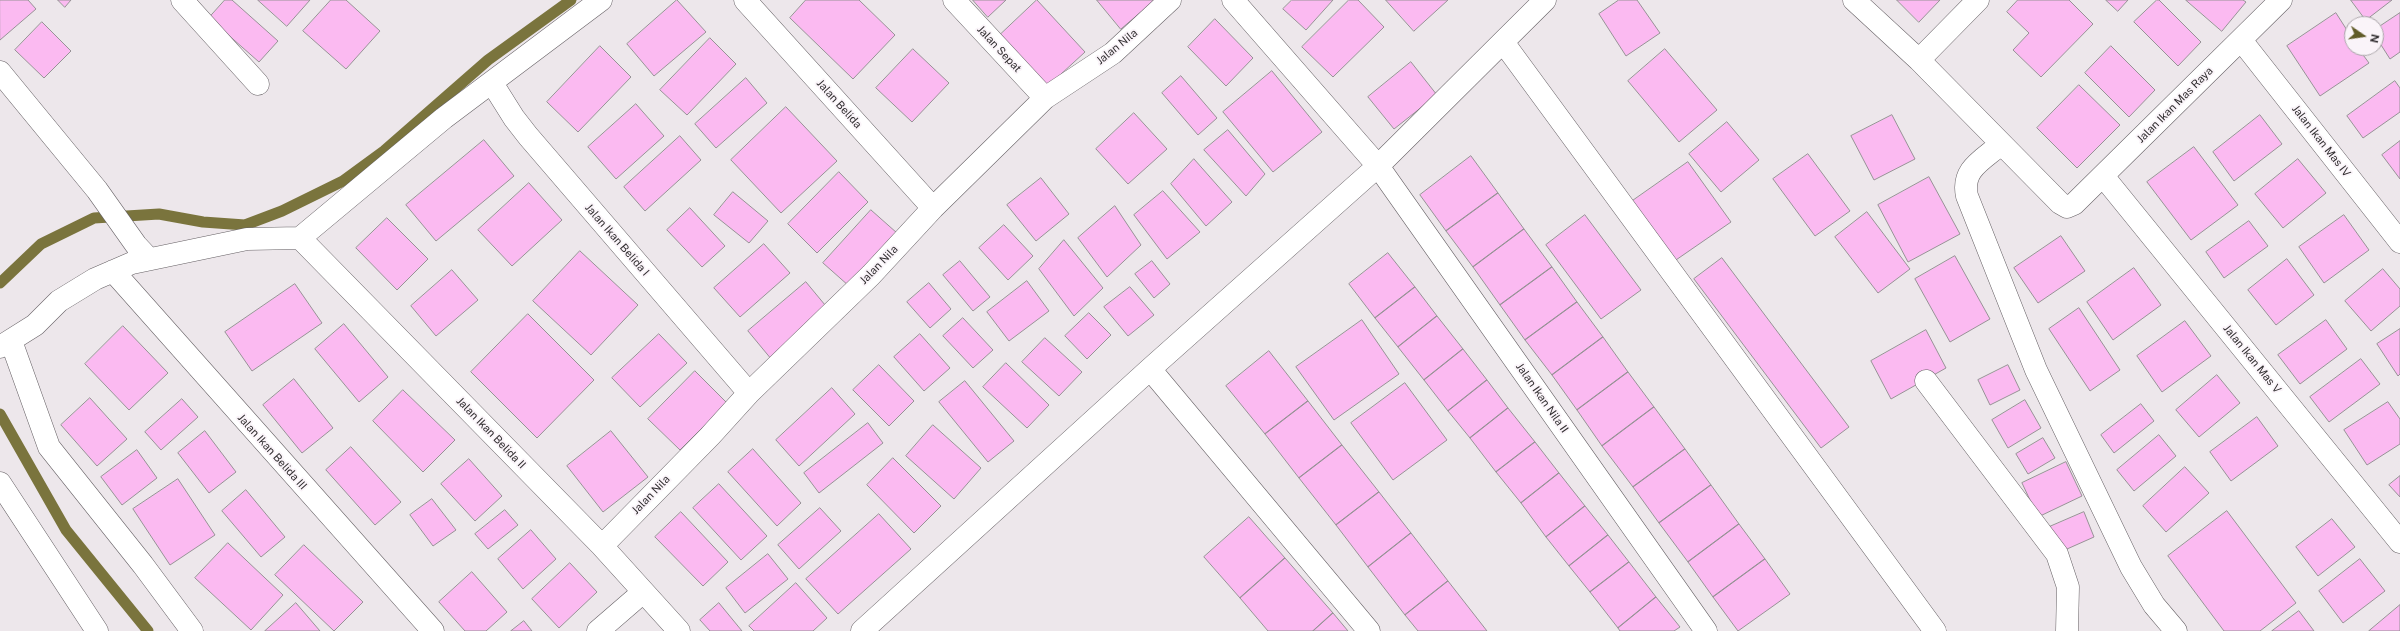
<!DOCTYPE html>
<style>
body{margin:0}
#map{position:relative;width:2400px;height:631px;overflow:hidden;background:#ede7eb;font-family:"Public Sans",sans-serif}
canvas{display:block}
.north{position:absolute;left:2344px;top:16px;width:40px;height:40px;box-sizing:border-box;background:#faf4f9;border:1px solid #aaa5a9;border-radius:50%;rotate:103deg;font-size:11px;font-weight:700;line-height:16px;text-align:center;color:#312e30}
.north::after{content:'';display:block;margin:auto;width:14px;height:18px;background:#605b28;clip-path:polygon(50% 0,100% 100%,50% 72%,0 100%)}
</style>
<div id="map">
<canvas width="2400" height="631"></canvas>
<div class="north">N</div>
</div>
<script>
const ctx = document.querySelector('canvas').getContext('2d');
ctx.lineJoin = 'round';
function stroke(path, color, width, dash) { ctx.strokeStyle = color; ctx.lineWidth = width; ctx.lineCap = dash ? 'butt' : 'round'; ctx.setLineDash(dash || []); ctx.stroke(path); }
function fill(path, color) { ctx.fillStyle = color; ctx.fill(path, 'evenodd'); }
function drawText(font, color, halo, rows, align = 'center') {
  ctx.font = font + ' "Public Sans",sans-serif'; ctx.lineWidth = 3.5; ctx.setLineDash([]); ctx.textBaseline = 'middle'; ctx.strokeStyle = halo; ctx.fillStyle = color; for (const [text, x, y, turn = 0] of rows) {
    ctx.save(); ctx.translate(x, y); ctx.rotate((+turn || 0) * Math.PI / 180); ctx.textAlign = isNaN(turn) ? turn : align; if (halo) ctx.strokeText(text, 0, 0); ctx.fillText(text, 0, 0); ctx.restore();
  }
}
const stream = new Path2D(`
 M0,283L41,244L94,218L159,214L203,222L245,225L282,211L343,181L384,151L488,60L571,0
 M0,414L66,530L148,631`);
const building = new Path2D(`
 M0,0H28L36,9L0,40Z
 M58,0H71L65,7Z
 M225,0H232L278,41L259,62L209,18Z
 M258,0H310L287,26Z
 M331,0H346L380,31L346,69L303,31Z
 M677,0L706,32L654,76L627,44Z
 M806,0H859L895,35L853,79L790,18Z
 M973,0H1006L988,17Z
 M1037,0L1085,52L1048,86L1000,35Z
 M1097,0H1155L1121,29Z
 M1292,0H1333L1306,30L1283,9Z
 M1349,0H1358L1384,27L1333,77L1302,47Z
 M1386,0H1448L1414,31Z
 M1619,0H1637L1660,33L1626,56L1599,14Z
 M1897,0H1940L1919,22Z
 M2018,0H2069L2093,24L2041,77L2013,50L2029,33L2007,12Z
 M2106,0H2128L2118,11Z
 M2157,0H2159L2201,42L2178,66L2134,22Z
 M2186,0H2243L2246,2L2222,31Z
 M2351,0H2392L2366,20Z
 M2336,13L2352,38V48H2358L2369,63L2320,96L2287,46Z
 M2400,13V52L2390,59L2376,37V29Z
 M1215,19L1253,58L1226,86L1188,47Z
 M42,22L71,51L44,78L15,50Z
 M710,38L736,64L687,115L660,90Z
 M600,46L631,77L578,132L547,102Z
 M2111,46L2155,90L2129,117L2085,73Z
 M913,49L949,83L912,122L876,88Z
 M1665,49L1717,110L1679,142L1628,81Z
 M1411,62L1437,95L1394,129L1368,97Z
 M1272,71L1322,132L1273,172L1223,112Z
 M1181,76L1217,118L1198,135L1162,93Z
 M746,78L767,103L716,148L695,124Z
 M2395,81L2400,88V112L2363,138L2347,116Z
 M2079,85L2120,125L2077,168L2037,128Z
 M636,104L664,136L616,179L588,147Z
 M786,107L837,161L781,213L731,160Z
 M1134,113L1167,149L1128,184L1096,149Z
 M1892,115L1915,159L1874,180L1851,136Z
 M2260,115L2282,144L2234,181L2213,152Z
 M1727,122L1759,160L1721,192L1689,154Z
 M1228,130L1265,174L1246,196L1204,150Z
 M680,136L701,160L645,211L624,187Z
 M484,140L514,176L436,241L406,205Z
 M2400,141V179L2382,155Z
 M2194,147L2238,205L2191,240L2147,182Z
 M1808,154L1850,211L1815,236L1773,179Z
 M1471,156L1498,193L1446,231L1420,195Z
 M1194,159L1232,202L1206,226L1171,184Z
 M2298,159L2326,193L2283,228L2255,194Z
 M1688,162L1731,222L1673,262L1631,202Z
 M839,172L868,202L817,253L788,224Z
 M1929,177L1960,234L1908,262L1878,205Z
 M1041,178L1069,214L1036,241L1007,205Z
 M529,183L562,220L512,266L478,230Z
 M1163,191L1200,232L1167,259L1134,215Z
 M733,192L768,221L749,243L714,215Z
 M1498,193L1524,229L1473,267L1446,231Z
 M1115,206L1141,245L1107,277L1078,238Z
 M690,208L725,246L702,267L667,230Z
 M871,210L897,233L849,286L823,263Z
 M1867,212L1910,269L1878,293L1835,237Z
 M1585,215L1641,290L1601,319L1546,245Z
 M2344,215L2369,250L2324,283L2299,247Z
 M387,218L428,259L397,290L356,248Z
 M2249,221L2268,246L2224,278L2206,252Z
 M1004,225L1033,256L1008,280L979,248Z
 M1524,229L1552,267L1500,305L1473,267Z
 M2061,236L2085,271L2038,303L2014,268Z
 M1064,240L1103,288L1074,316L1039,269Z
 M764,244L790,273L740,317L714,288Z
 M580,251L638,305L591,355L533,301Z
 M1388,253L1415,287L1375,318L1349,284Z
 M1955,256L1990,319L1950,342L1915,279Z
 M1722,258L1849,427L1821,448L1694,279Z
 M2287,259L2314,295L2276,325L2248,290Z
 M960,261L990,297L973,311L943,275Z
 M1152,261L1170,284L1154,298L1135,274Z
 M1552,267L1577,302L1525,340L1500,305Z
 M2134,268L2161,305L2113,340L2087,302Z
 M2383,269L2400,289V306L2371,331L2345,301Z
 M452,270L478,300L436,336L411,306Z
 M1027,281L1049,311L1009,341L987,312Z
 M806,282L830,311L772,360L748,331Z
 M929,283L951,309L930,328L907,302Z
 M295,284L322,323L252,371L225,332Z
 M1130,287L1154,315L1128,336L1104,307Z
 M1415,287L1437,316L1398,347L1375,318Z
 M1577,302L1603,337L1552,375L1525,340Z
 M2079,308L2120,370L2090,391L2049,329Z
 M1089,313L1111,335L1087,359L1065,336Z
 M528,314L594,380L537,438L471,372Z
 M1437,316L1463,349L1424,380L1398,347Z
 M963,318L993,350L973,368L943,336Z
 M1362,320L1399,374L1334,420L1296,367Z
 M2326,320L2347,349L2300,384L2278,355Z
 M2185,321L2211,356L2162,392L2137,356Z
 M344,324L388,377L359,402L315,349Z
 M123,326L168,373L129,410L85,364Z
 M2400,329V374L2398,376L2377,344Z
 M1926,330L1946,368L1891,399L1871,361Z
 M659,334L687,363L640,407L612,378Z
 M920,334L950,368L924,391L894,357Z
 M1603,337L1628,372L1577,410L1552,375Z
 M1045,338L1082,372L1059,396L1022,362Z
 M1463,349L1487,380L1448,411L1424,380Z
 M1269,351L1308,401L1265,434L1226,386Z
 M2361,359L2380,384L2329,422L2310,397Z
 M1006,363L1049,405L1027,428L983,387Z
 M879,365L914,401L889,426L853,390Z
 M2008,365L2020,390L1990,405L1978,380Z
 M695,371L727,403L680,450L648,419Z
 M1628,372L1654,407L1602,446L1577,410Z
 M2217,375L2240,403L2199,437L2176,410Z
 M294,379L333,428L302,453L263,405Z
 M1487,380L1508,408L1470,438L1448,411Z
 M965,381L1014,441L988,462L939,402Z
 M1405,383L1447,440L1393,480L1351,423Z
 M832,388L855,414L799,466L776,440Z
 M403,390L455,440L423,472L373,421Z
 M90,398L127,439L97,466L61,425Z
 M182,399L198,417L161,450L145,432Z
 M2025,400L2041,428L2008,448L1992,420Z
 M1308,401L1342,445L1299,478L1265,434Z
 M2388,402L2400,419V444L2367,465L2344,430Z
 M2141,404L2154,421L2114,453L2101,435Z
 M1654,407L1685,449L1633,487L1602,446Z
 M1508,408L1535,442L1496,472L1470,438Z
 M2257,417L2278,446L2231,481L2210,452Z
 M868,423L883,443L819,493L804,473Z
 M933,425L981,468L954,499L906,456Z
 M205,431L236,472L209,493L178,453Z
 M611,431L648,477L603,512L567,466Z
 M2159,435L2176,456L2134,491L2117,470Z
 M2043,438L2055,458L2028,474L2016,454Z
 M1535,442L1559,473L1521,503L1496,472Z
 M1342,445L1379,492L1336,525L1299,478Z
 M351,447L401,502L375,525L326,470Z
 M753,449L801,503L777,526L728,472Z
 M1685,449L1711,485L1659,523L1633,487Z
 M137,450L157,478L122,505L101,477Z
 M893,458L941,506L914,533L867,485Z
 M469,459L502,496L475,521L441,484Z
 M2066,462L2082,496L2038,517L2022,483Z
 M2185,467L2209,493L2166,532L2143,506Z
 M1559,473L1585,506L1546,537L1521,503Z
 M2400,476V497L2389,485Z
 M178,479L215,535L170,565L133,509Z
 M719,484L767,536L741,560L693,508Z
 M1711,485L1739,524L1688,562L1659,523Z
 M246,490L285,537L261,557L222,511Z
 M1379,492L1411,533L1368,567L1336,525Z
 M432,499L456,530L433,546L410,515Z
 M1585,506L1608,535L1569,566L1546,537Z
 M820,508L841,531L799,569L778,545Z
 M505,510L518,525L488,549L475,534Z
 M2227,511L2296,603L2260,631H2224L2168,556Z
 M681,512L728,562L703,586L655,537Z
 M2084,512L2094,537L2058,553L2047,528Z
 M879,514L911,549L838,614L806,579Z
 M1249,517L1285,558L1240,598L1204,557Z
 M2332,519L2355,547L2318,576L2296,547Z
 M1739,524L1765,559L1713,597L1688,562Z
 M531,530L556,559L523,589L498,559Z
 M1411,533L1448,581L1405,615L1368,567Z
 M1608,535L1629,562L1590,592L1569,566Z
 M228,543L283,595L251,630L195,578Z
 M304,545L363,602L334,631L275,575Z
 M768,554L788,579L745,613L726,588Z
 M1285,558L1333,613L1313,631H1268L1240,598Z
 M1765,559L1790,594L1738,631L1713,597Z
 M2360,559L2385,591L2343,623L2319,591Z
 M1629,562L1656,597L1618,628L1590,592Z
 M570,563L597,592L559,628L532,599Z
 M472,572L507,612L486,631H465L439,602Z
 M1448,581L1487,631H1418L1405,615Z
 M796,583L827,618L813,631H754L749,626Z
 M1656,597L1680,627L1674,631H1620L1618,628Z
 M296,603L320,631H265Z
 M719,603L742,631H710L700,620Z
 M2400,605V631H2369Z
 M2299,611L2314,631H2272Z
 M1333,613L1348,631H1313Z
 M524,621L532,631H511Z`);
const street = new Path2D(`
 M182,0L258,84
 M745,0L933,208
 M954,0L1045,98
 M1233,0L1378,166L1706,631
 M1854,0L1919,60L2060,203L2067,207L2074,204L2281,0
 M2241,40L2400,242
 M1503,42L1935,631
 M1919,60L1978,0
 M0,72L97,190L136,245L149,259
 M492,83L514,118L528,136L749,393
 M2001,144C1983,160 1961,169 1967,196L2036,370L2131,567L2154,605L2176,631
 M2103,176L2400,542
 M300,238L602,546L679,631
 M113,271L433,631
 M11,341L49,447L143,565L192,631
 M0,347L35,325L59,301L95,279L132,263L247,239L300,238L444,118L601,0
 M1150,369L1369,631
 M1926,381L2057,554L2068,587L2067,631
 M0,483L97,631
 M602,546L710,436L749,393L871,275L933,208L1045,98L1113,53L1170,0
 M598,631L642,593
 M862,631L1150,369L1378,166L1545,0`);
const streetNames = [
 ["Jalan Nila",1117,47,-39],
 ["Jalan Sepat",999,49,47],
 ["Jalan Belida",839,104,48],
 ["Jalan Ikan Mas Raya",2175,105,-45],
 ["Jalan Ikan Mas IV",2321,141,52],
 ["Jalan Ikan Belida I",617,240,49],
 ["Jalan Nila",879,265,-46],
 ["Jalan Ikan Mas V",2252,359,51],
 ["Jalan Ikan Nila II",1542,398,55],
 ["Jalan Ikan Belida II",491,433,46],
 ["Jalan Ikan Belida III",272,452,48],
 ["Jalan Nila",651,495,-46]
];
stroke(stream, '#7a743d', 11);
fill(building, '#fbbaf1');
stroke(building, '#979296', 1);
stroke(street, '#666165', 23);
stroke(street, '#fff', 22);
drawText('11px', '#312e30', '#faf4f9', streetNames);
</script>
